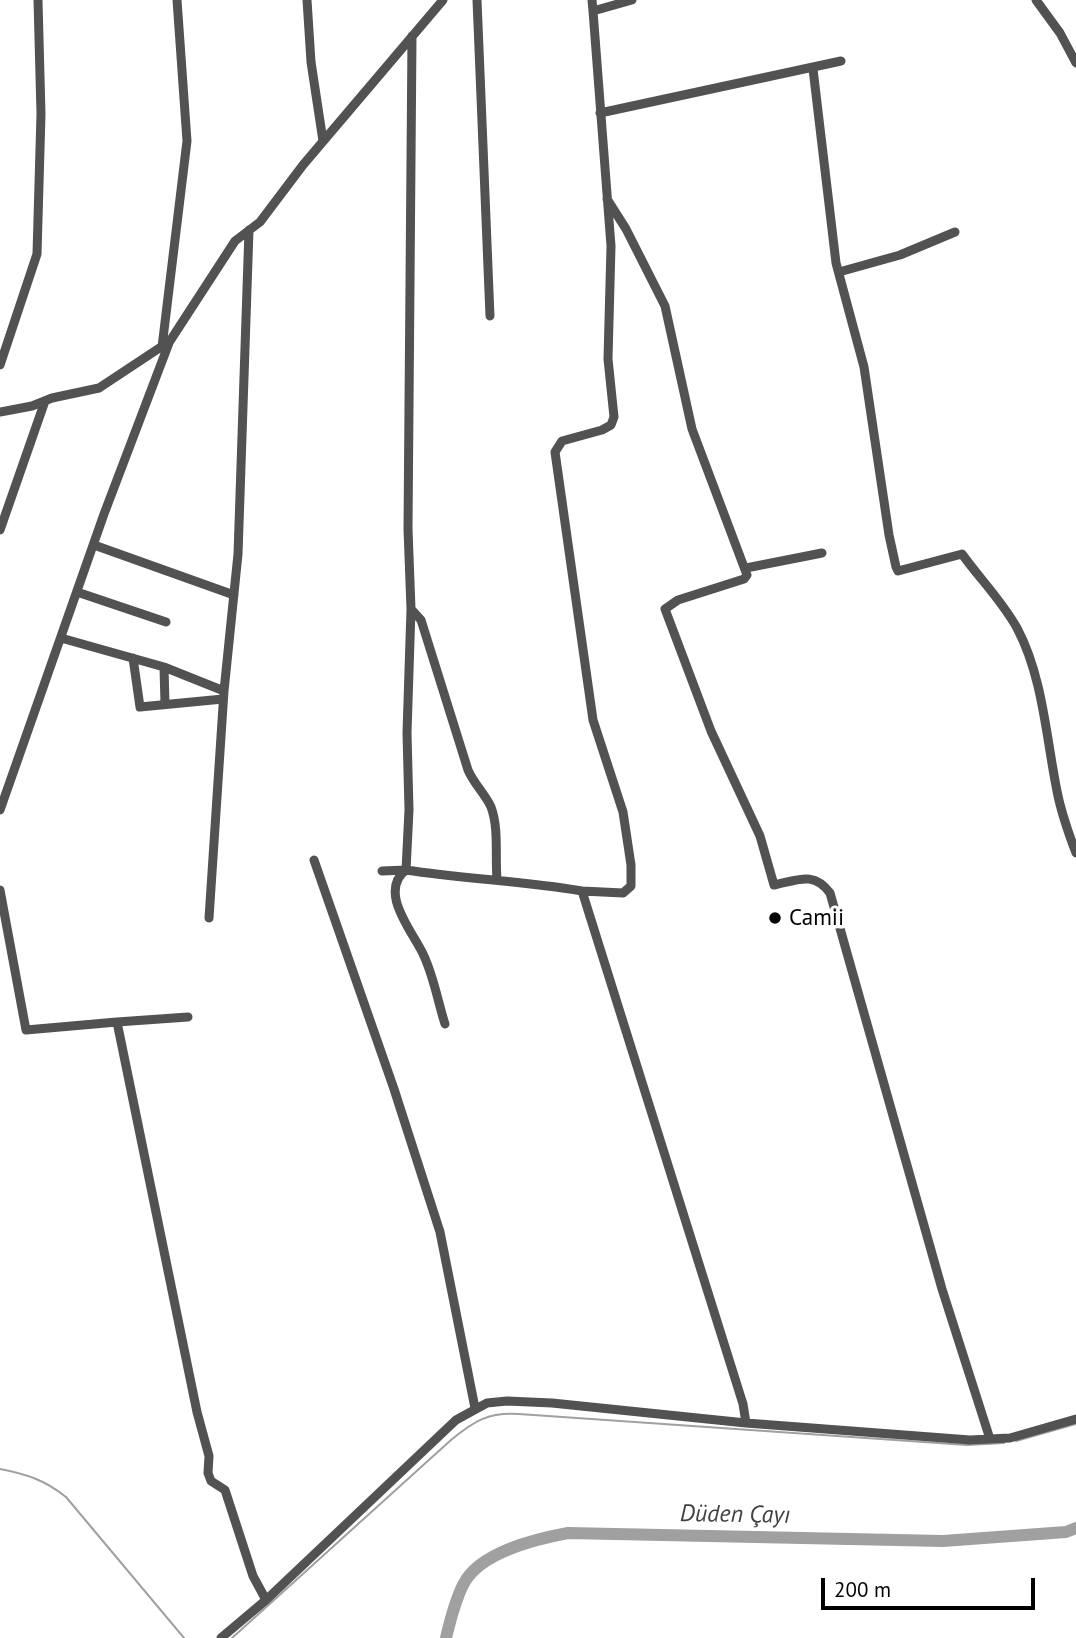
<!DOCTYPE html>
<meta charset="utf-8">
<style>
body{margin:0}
#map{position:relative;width:1076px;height:1638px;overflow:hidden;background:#fff;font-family:"PT Sans",sans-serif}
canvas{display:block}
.scale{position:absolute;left:821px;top:1578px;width:214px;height:32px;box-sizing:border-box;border:4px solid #000;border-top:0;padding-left:9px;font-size:21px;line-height:24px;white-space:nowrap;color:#000;-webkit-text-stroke:5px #fff;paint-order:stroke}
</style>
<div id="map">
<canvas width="1076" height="1638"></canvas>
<div class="scale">200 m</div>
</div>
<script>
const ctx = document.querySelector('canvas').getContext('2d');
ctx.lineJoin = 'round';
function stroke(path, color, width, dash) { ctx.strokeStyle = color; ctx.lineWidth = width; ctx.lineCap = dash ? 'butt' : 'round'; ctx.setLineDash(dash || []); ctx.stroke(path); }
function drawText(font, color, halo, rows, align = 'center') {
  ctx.font = font + ' "PT Sans",sans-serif'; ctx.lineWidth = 7; ctx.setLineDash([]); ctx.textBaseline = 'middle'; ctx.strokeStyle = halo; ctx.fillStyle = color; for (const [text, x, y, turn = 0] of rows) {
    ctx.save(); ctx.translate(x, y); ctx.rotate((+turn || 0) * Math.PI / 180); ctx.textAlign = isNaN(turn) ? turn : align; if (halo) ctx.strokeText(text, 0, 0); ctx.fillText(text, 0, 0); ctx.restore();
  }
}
const stream = new Path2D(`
 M1016,1441L1076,1424
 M0,1469C26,1474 45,1480 66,1497L184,1638
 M232,1638L451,1440C474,1421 488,1412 519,1414L967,1445L1004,1443`);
const river = new Path2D(`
 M446,1638C450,1621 455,1601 463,1585C479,1552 536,1539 568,1533L943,1541L1066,1532L1076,1528`);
const street = new Path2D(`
 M307,0L311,62L323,141
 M477,0L490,316
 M592,0L593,11
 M632,0L593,11L611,246L608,359L614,417L611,425L602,430L562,441L555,452L593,720L623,812L631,865V886L623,893L582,891L743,1404L746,1423
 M1036,0L1060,33L1076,63
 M813,69L836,263L864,367L889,535L896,567L898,571L962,554C980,579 1002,601 1017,628C1043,677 1046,737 1057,791C1061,812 1068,832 1076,853
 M600,113L841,61
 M607,199L626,229L665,306L692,429L747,575L744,579L678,600L665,609L711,731L760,836L774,885C798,880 814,871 830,893L942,1289L990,1439
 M839,272L900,255L955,232
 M162,347L187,141L177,0
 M0,365L37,254L41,114L38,0
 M0,412L32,406L52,398L99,388L170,341L235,241L260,222L303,165L443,0
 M0,530L45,401
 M94,545L234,595
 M746,568L822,553
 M77,592L166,622
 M411,609L408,529L412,36
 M61,638L164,667L224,691L238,554L249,230
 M133,658L140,707L223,699
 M164,667L165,704
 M0,810L104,514L169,343
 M314,860L394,1089L440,1232L475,1408
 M382,871L406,870C377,892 414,933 424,956C434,978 438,1002 445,1024
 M497,879C495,856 499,828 491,807C485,794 474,784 468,770L421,620L411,609L407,733L409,810L406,870C465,879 523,881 582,891
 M0,890L26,1030L117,1022
 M209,918L224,691
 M188,1017L117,1022L197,1412L209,1456L208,1473L211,1481L225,1490L253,1576L266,1600
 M221,1638L266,1600L456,1420L487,1403L507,1401L552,1403L746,1423L970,1440L1010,1438L1076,1419`);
const markers = [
 [775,918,7,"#000"]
];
const poiNames = [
 ["Camii",789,918]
];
const waterNames = [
 ["Düden Çayı",735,1515,1]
];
stroke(stream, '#a0a0a0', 2);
stroke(river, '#a0a0a0', 12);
stroke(street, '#525252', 9);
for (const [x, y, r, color] of markers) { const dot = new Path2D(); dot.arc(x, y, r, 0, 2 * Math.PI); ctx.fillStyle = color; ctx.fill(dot); stroke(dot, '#fff', 2.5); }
drawText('23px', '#000', '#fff', poiNames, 'left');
drawText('italic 24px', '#414141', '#fff', waterNames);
</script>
